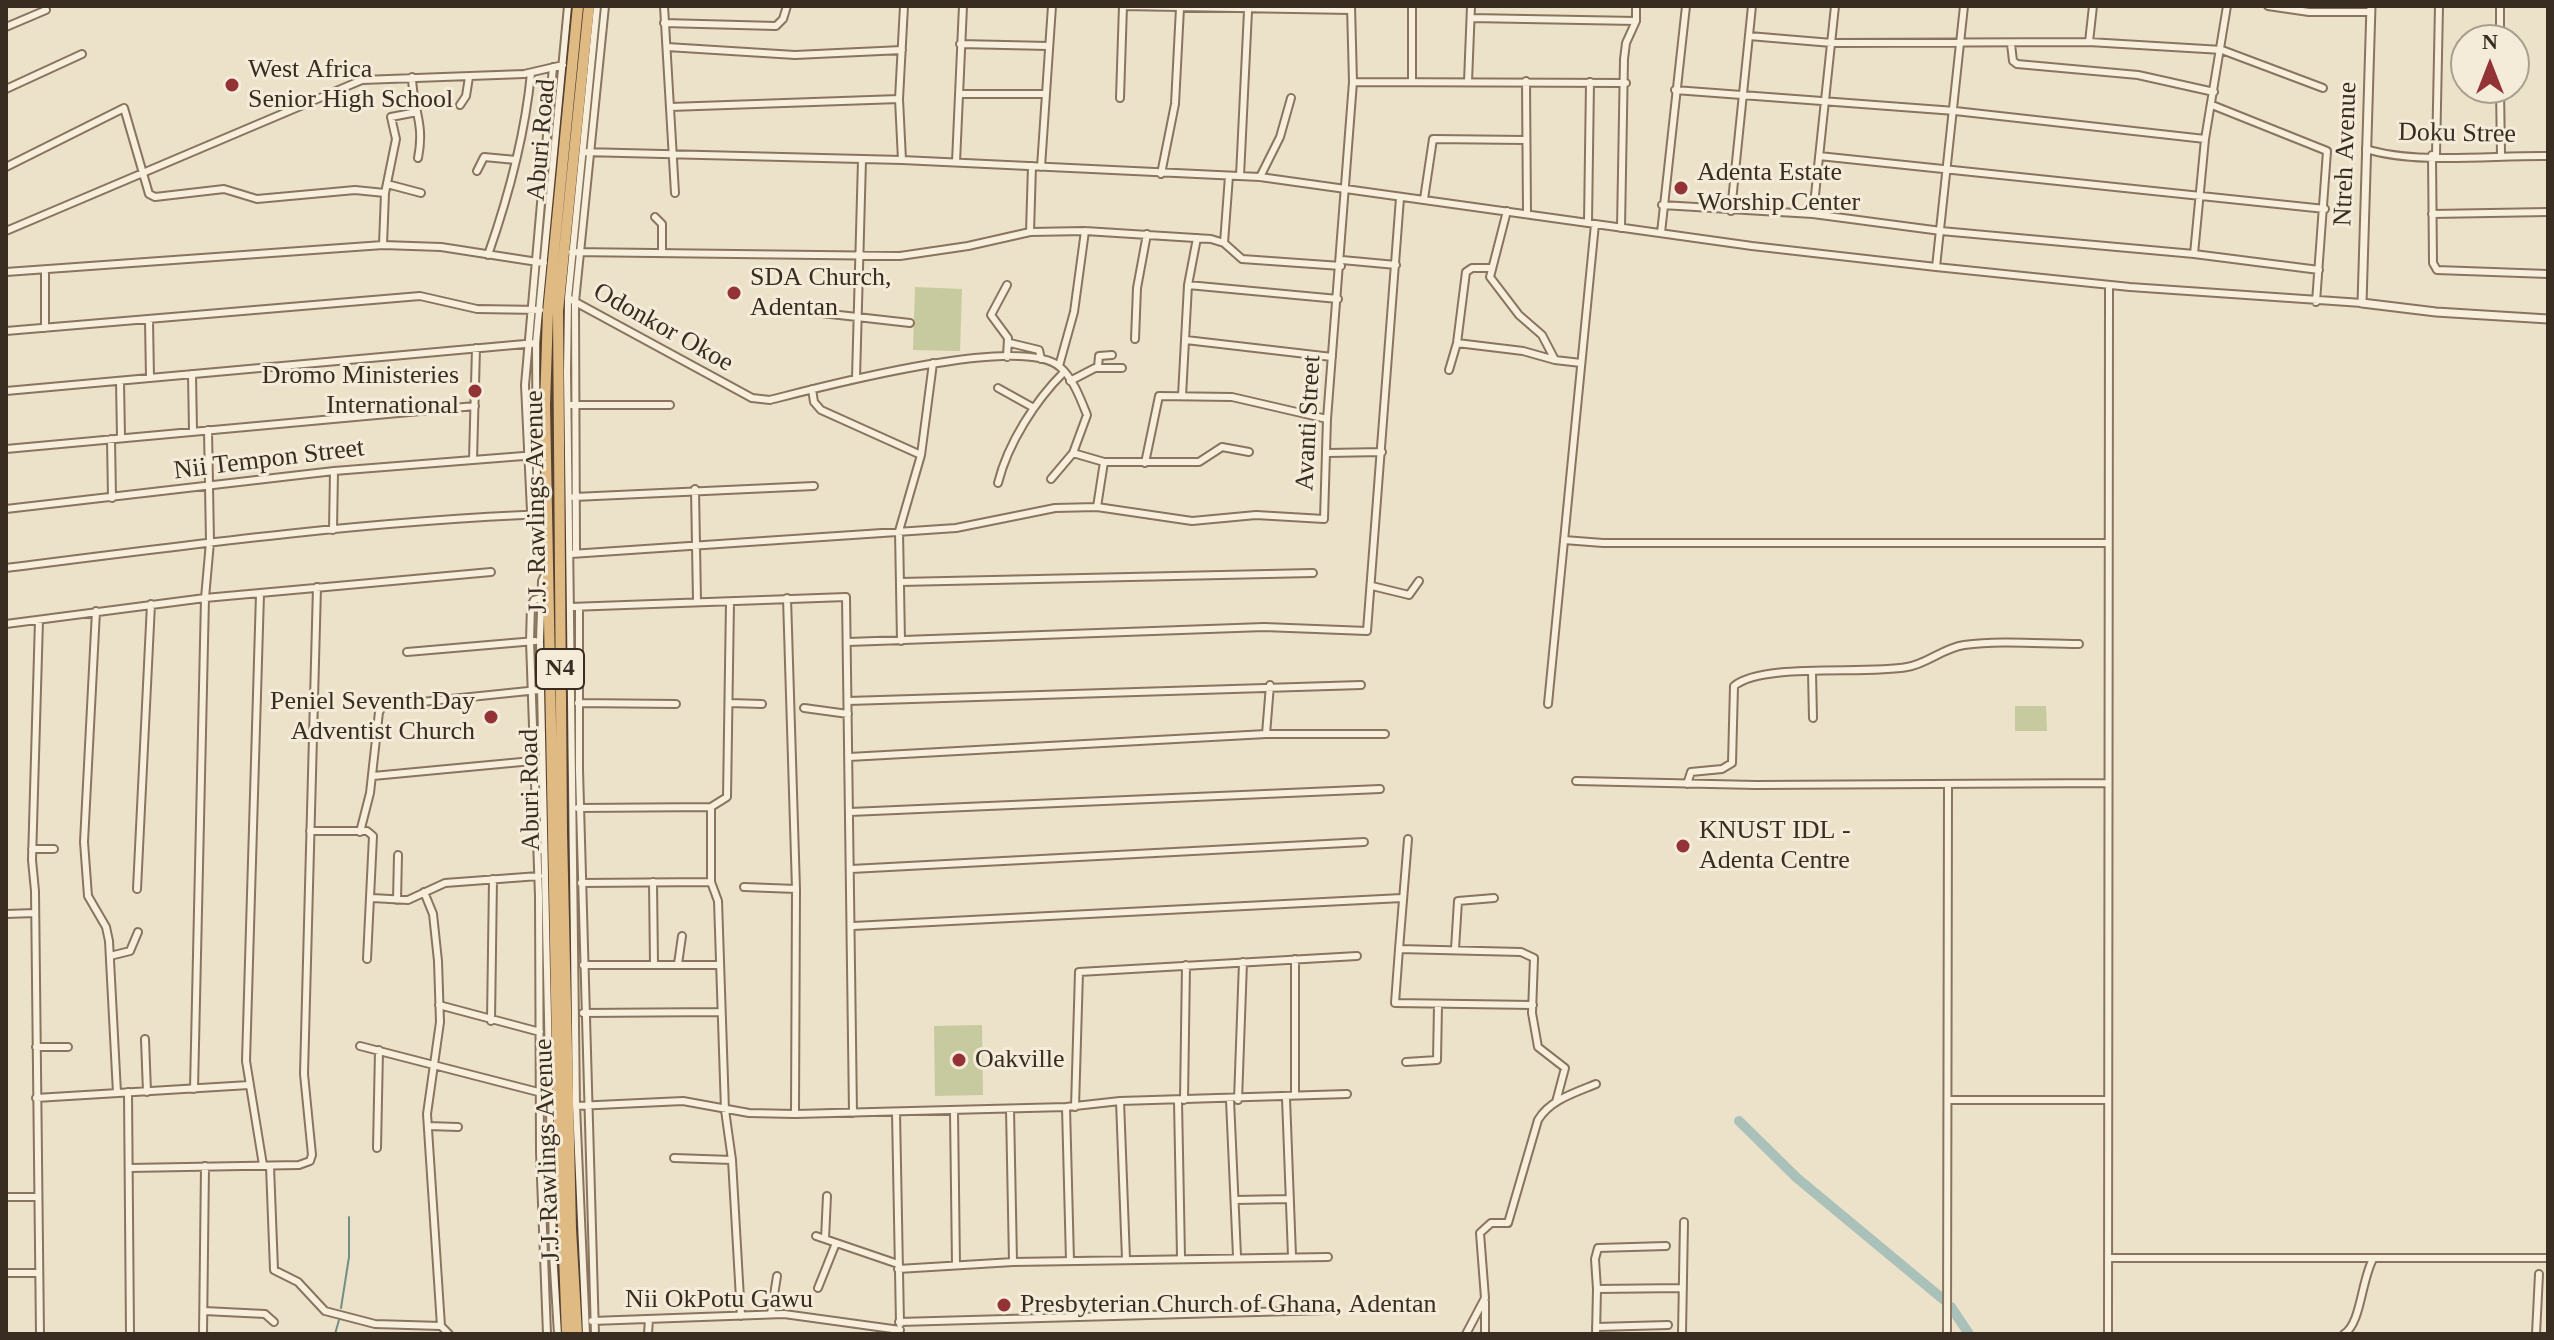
<!DOCTYPE html>
<style>
body{margin:0}
#map{position:relative;width:2554px;height:1340px;overflow:hidden;background:#ece1c9;font-family:"Times New Roman",serif}
canvas{display:block}
.frame{position:absolute;inset:0;border:8px solid #392c21;pointer-events:none}
.north{position:absolute;left:2450px;top:24px;width:80px;height:80px;box-sizing:border-box;background:#f4ebd9;border:2px solid #a99f8f;border-radius:50%;rotate:0deg;font-size:22px;font-weight:700;line-height:32px;text-align:center;color:#392c21}
.north::after{content:'';display:block;margin:auto;width:28px;height:36px;background:#933336;clip-path:polygon(50% 0,100% 100%,50% 72%,0 100%)}
</style>
<div id="map">
<canvas width="2554" height="1340"></canvas>
<div class="frame"></div>
<div class="north">N</div>
</div>
<script>
const ctx = document.querySelector('canvas').getContext('2d');
ctx.lineJoin = 'round';
function fill(path, color) { ctx.fillStyle = color; ctx.fill(path, 'evenodd'); }
function stroke(path, color, width, dash) { ctx.strokeStyle = color; ctx.lineWidth = width; ctx.lineCap = dash ? 'butt' : 'round'; ctx.setLineDash(dash || []); ctx.stroke(path); }
function drawText(font, color, halo, rows, align = 'center') {
  ctx.font = font + ' "Times New Roman",serif'; ctx.lineWidth = 6; ctx.setLineDash([]); ctx.textBaseline = 'middle'; ctx.strokeStyle = halo; ctx.fillStyle = color; for (const [text, x, y, turn = 0] of rows) {
    ctx.save(); ctx.translate(x, y); ctx.rotate((+turn || 0) * Math.PI / 180); ctx.textAlign = isNaN(turn) ? turn : align; if (halo) ctx.strokeText(text, 0, 0); ctx.fillText(text, 0, 0); ctx.restore();
  }
}
const green = new Path2D(`
 M915,287L962,289L960,351L913,350Z
 M2015,706H2046L2047,731H2015Z
 M982,1025L983,1095L935,1096L934,1026Z`);
const stream = new Path2D(`
 M341,1308L349,1257V1217
 M335,1334L339,1320`);
const river = new Path2D(`
 M1739,1121L1797,1178L1944,1300
 M1951,1307L1969,1334`);
const minor = new Path2D(`
 M664,6L675,193
 M1123,6L1351,10
 M1412,6V82
 M2268,6L2309,12H2371
 M2500,6V40
 M1471,18L1636,21V6
 M664,23L776,26L783,19L787,6
 M6,27L46,10
 M1749,36L1832,43L2089,42L2222,50L2323,88
 M2089,42L2093,6
 M960,44L1049,46
 M2011,44L2013,61L2017,64L2138,75L2214,92
 M667,47L795,55L902,50
 M412,77C413,111 425,122 418,158
 M1526,81L1527,214
 M1353,82L1626,83
 M1468,82L1471,6
 M2500,88L2501,155
 M6,89L82,54
 M1675,90L1955,111L2205,139
 M959,94H1046
 M1120,98L1123,6
 M460,105L466,96L469,77
 M2212,105L2327,151L2316,302
 M670,107L899,99
 M2366,149C2417,165 2493,155 2548,156
 M583,152L902,160L1260,177L1752,246L1936,267L2130,287L2362,303
 M2432,155L2433,263L2437,270L2548,274
 M2436,155L2439,6
 M1819,156L2325,209
 M902,160L899,99L904,6
 M956,162L963,6
 M6,167L124,108L149,194L155,197L224,189L257,199L355,190L385,193
 M1041,167L1052,6
 M477,171L484,157L516,160
 M1161,174L1175,104L1180,8
 M1240,176L1248,11
 M1260,177L1280,137L1291,98
 M387,184L421,193
 M1424,199L1433,139L1525,140
 M1662,205L1813,214L1941,231L2194,254L2319,270
 M1507,211L1490,277L1519,315L1542,335L1555,360L1581,363
 M1731,211L1752,6
 M1813,214L1835,6
 M2432,214L2548,212
 M655,217L662,224V253
 M1588,223L1590,82
 M1621,228L1624,59L1626,43L1636,21
 M6,231L362,80L524,74L563,65
 M1030,232L1032,166
 M1661,233L1686,6
 M1224,243L1229,176
 M383,245L385,193L396,139L391,117L417,112
 M572,252L900,256L968,246L1030,232L1085,231L1211,239L1224,243L1242,259L1341,266
 M2194,254L2205,139L2227,6
 M488,255C509,195 525,136 531,73
 M1342,260L1396,265
 M1936,267L1964,6
 M45,271V328
 M6,272L383,245L441,247L544,263
 M1188,285L1338,299
 M568,298L752,398L770,400C821,387 1022,333 1060,367C1073,378 1081,400 1087,415L1073,453L1104,462
 M795,310L910,323
 M149,321L150,378
 M6,331L420,296L477,309L540,310
 M1135,339L1137,288L1147,234
 M1186,340L1332,357
 M1010,343L1039,350L1041,359
 M1457,343L1523,351L1555,360
 M1007,357L1008,338L991,315L1007,285
 M1059,366L1074,312L1085,231
 M1098,367L1099,356L1112,355
 M1449,370L1457,343L1466,272L1472,268H1490
 M192,374L193,431
 M856,378L862,160
 M120,381L121,438
 M1070,381L1095,368H1122
 M998,388L1034,408
 M812,389L814,402L821,410L921,455
 M6,391L536,343
 M1182,396L1188,285L1197,238
 M571,405H670
 M111,439L112,498
 M6,449L475,406
 M1328,453L1382,452
 M473,460L476,348
 M1145,463L1159,396L1232,397L1327,419
 M1051,479L1073,453
 M998,483C1008,443 1035,401 1064,372
 M695,489L697,601
 M574,497L814,486
 M1097,507L1104,462H1199L1222,447L1249,452
 M6,509L334,471L536,455
 M531,511L525,385L553,67
 M333,530L334,471
 M545,536L532,514L537,496L536,343L568,6
 M1564,540L1603,543H2108
 M576,553L575,302L605,6
 M571,554L956,528L1055,508L1097,507L1192,521L1256,515L1324,519L1327,419L1353,82L1351,6
 M6,568C186,545 366,521 547,514
 M546,572L542,581L540,641L553,1253L558,1334
 M900,582L1313,573
 M1372,586L1409,595L1419,581
 M260,594L246,1061L263,1165
 M541,598L534,600L531,606L530,641L539,896L540,1152L547,1334
 M787,598L796,889L795,1114
 M570,607L846,597L853,1113
 M579,607V770L595,1334
 M96,611L84,842L88,896L106,927L109,941L117,1093
 M39,620L32,860L35,891L40,1334
 M6,624L205,598L491,572
 M901,641L899,531L921,455L933,363
 M848,642L1264,627L1367,631L1400,198
 M407,652L535,641
 M1812,672L1813,718
 M848,701L1361,685
 M578,703L676,704
 M730,703L762,704
 M1548,704L1595,224
 M804,708L848,714
 M1266,734L1270,685
 M849,757L1266,734H1385
 M373,776L532,761
 M1576,781L1756,785L2107,783
 M1687,784L1691,772L1722,769L1732,763L1734,686C1763,662 1865,675 1907,667C1927,664 1943,648 1964,645C2001,640 2042,644 2079,644
 M711,807V882L718,901L725,1110L732,1160L741,1316
 M578,808L711,807L727,797L730,602
 M850,812L1380,789
 M310,831H367L373,836L367,959
 M360,832L370,793L379,712L383,706L538,690
 M32,849H54
 M851,869L1364,842
 M653,882L654,964
 M581,883L711,882
 M744,887L796,889
 M137,889L151,604
 M424,892L433,914L438,961L440,1022L427,1114L441,1326L449,1334
 M372,898L408,900L445,883L539,876
 M397,900L398,855
 M6,914L35,913
 M853,926L1402,898
 M1399,949L1408,839
 M1455,949L1458,901L1494,898
 M110,956L130,951L138,932
 M678,964L682,936
 M583,965H720
 M439,1005L540,1032
 M1533,1005L1395,1003L1399,949L1521,952L1534,958L1532,1013L1538,1047L1565,1068L1556,1102
 M583,1013L721,1012
 M491,1021L493,879
 M145,1039L147,1092
 M360,1046L542,1093
 M36,1047H68
 M1406,1062L1437,1060L1438,1005
 M194,1089L205,598L210,542L208,430
 M128,1092L130,1334
 M1295,1094V959
 M36,1098L249,1085
 M1286,1098L1292,1256
 M1184,1100L1186,965
 M1230,1100L1237,1256
 M1238,1100L1243,962
 M1948,1100H2107
 M1120,1101L1126,1259
 M1178,1101L1181,1257
 M576,1106L683,1101L749,1113L795,1114L1066,1107L1120,1101L1347,1094
 M1066,1107L1070,1261
 M1075,1107L1079,972L1357,956
 M1010,1109L1013,1262
 M954,1111L956,1265
 M896,1112L900,1324
 M428,1126L458,1127
 M377,1148L379,1050
 M674,1158L732,1160
 M270,1166L274,1270L298,1282L325,1311L375,1324L441,1326
 M129,1168L299,1165L310,1161L312,1155L304,1074L317,587
 M6,1197H36
 M1235,1200L1290,1199
 M816,1236L898,1264
 M825,1239L827,1196
 M2109,1258H2548
 M898,1269L1013,1262L1328,1257
 M6,1273H38
 M818,1288L836,1243
 M1597,1289L1595,1259L1598,1248L1666,1246
 M1485,1302V1334
 M204,1311L265,1314L274,1322
 M771,1314L777,1276
 M592,1321L784,1314L900,1330
 M899,1322L1328,1310
 M1596,1327L1668,1325
 M203,1334L205,1166
 M586,1334L576,1106L567,372L568,298L597,6
 M648,1334L649,1319
 M1466,1334L1485,1298L1480,1233L1491,1223H1508L1538,1120C1550,1100 1574,1093 1596,1084
 M1596,1334L1597,1289L1683,1288
 M1682,1334L1684,1222
 M1947,1334L1948,784
 M2108,1334L2109,285
 M2344,1334C2361,1324 2361,1281 2373,1259
 M2536,1334L2539,1274`);
const tertiary = new Path2D(`
 M2371,6L2362,303L2436,312L2548,319`);
const trunk = new Path2D(`
 M567,1334L558,1098L545,405L548,312L578,6
 M577,1334L571,1229L562,833L558,311L589,6`);
const markers = [
 [232,85,8,"#933336"],
 [1681,188,8,"#933336"],
 [734,293,8,"#933336"],
 [475,391,8,"#933336"],
 [491,717,8,"#933336"],
 [1683,846,8,"#933336"],
 [959,1060,8,"#933336"],
 [1004,1305,8,"#933336"]
];
const shields = [
 [560,669,48]
];
const shieldNames = [
 ["N4",560,669]
];
const poiNames = [
 ["West Africa",248,70],
 ["Senior High School",248,100],
 ["Adenta Estate",1697,173],
 ["Worship Center",1697,203],
 ["SDA Church,",750,278],
 ["Adentan",750,308],
 ["Dromo Ministeries",459,376,"right"],
 ["International",459,406,"right"],
 ["Peniel Seventh Day",475,702,"right"],
 ["Adventist Church",475,732,"right"],
 ["KNUST IDL -",1699,831],
 ["Adenta Centre",1699,861],
 ["Oakville",975,1060],
 ["Presbyterian Church of Ghana, Adentan",1020,1305]
];
const streetNames = [
 ["Doku Stree",2457,134,1],
 ["Aburi Road",542,140,-85],
 ["Ntreh Avenue",2346,154,-88],
 ["Odonkor Okoe",663,328,29],
 ["Avanti Street",1309,423,-87],
 ["Nii Tempon Street",269,460,-7],
 ["J.J. Rawlings Avenue",537,502,-91],
 ["Aburi Road",531,790,-91],
 ["J.J. Rawlings Avenue",548,1150,-92],
 ["Nii OkPotu Gawu",719,1300]
];
fill(green, '#c6ca9e');
stroke(stream, '#718f87', 2);
stroke(river, '#aac1b9', 10);
stroke(minor, '#88745f', 10);
stroke(tertiary, '#88745f', 11);
stroke(trunk, '#564233', 14);
stroke(minor, '#f7efdc', 6);
stroke(tertiary, '#f7efdc', 7);
stroke(trunk, '#e0ba83', 10);
for (const [x, y, r, color] of markers) { const dot = new Path2D(); dot.arc(x, y, r, 0, 2 * Math.PI); ctx.fillStyle = color; ctx.fill(dot); stroke(dot, '#f4ebd9', 3); }
for (const [x, y, w] of shields) { const box = new Path2D(); box.roundRect(x - w / 2, y - 20, w, 40, 6); ctx.fillStyle = '#f4ebd9'; ctx.fill(box); stroke(box, '#392c21', 2); }
drawText('bold 24px', '#392c21', null, shieldNames);
drawText('26px', '#392c21', '#f4ebd9', poiNames, 'left');
drawText('26px', '#392c21', '#f4ebd9', streetNames);
</script>
